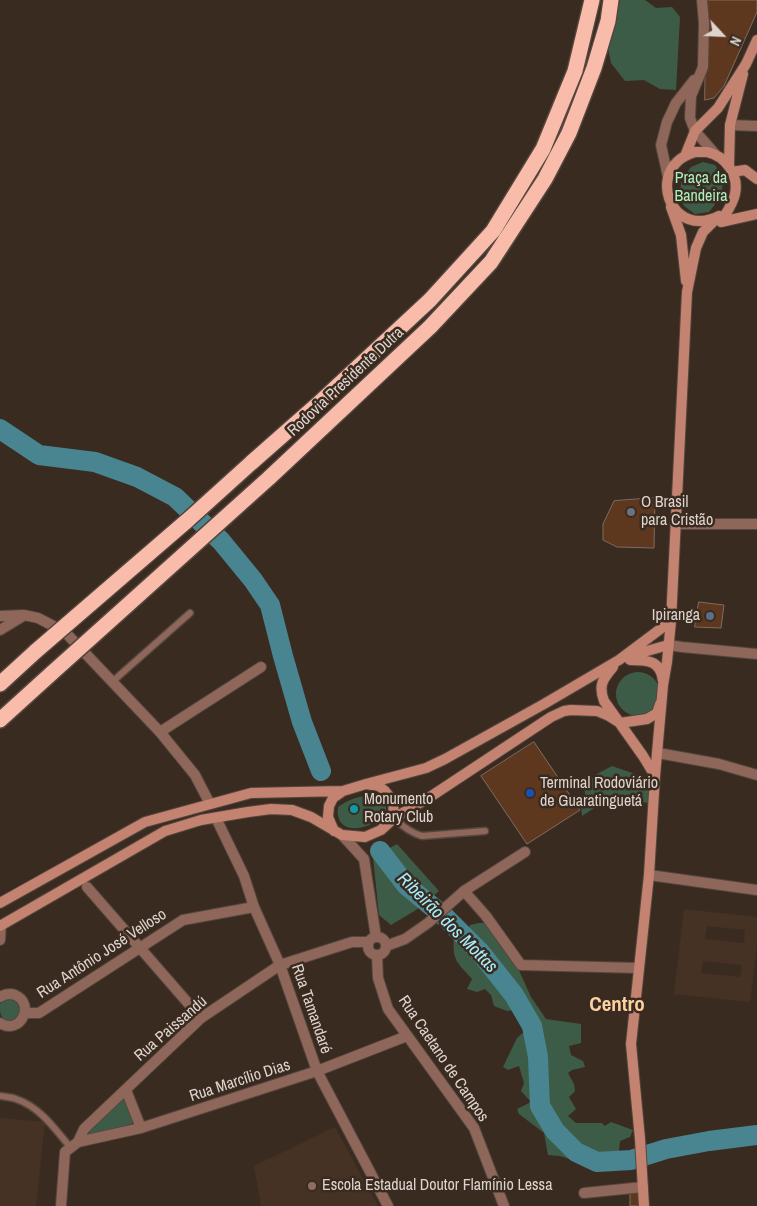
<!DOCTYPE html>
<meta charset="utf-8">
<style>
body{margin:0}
#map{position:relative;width:757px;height:1206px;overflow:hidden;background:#3a2b21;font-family:"Archivo Narrow",sans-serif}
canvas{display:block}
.north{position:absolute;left:697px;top:10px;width:50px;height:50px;-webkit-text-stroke:4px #3a2b21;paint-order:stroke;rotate:115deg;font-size:14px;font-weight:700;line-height:20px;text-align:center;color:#ded4cd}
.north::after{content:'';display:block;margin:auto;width:18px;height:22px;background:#ded4cd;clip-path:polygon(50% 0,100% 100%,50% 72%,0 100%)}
</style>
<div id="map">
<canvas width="757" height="1206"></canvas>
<div class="north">N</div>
</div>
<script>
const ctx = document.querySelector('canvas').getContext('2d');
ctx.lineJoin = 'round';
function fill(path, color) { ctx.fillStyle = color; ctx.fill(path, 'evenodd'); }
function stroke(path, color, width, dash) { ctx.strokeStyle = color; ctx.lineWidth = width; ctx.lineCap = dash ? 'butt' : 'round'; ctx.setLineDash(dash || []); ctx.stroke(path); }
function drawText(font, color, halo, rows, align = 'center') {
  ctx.font = font + ' "Archivo Narrow",sans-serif'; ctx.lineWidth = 5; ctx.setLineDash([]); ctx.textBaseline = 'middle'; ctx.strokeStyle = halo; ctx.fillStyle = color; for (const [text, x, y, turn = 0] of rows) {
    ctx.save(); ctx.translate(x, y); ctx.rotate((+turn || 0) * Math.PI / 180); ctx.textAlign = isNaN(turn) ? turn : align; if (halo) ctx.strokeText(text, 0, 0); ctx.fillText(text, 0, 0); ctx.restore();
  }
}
const built = new Path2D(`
 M684,909L757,917V944L750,1002L674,994ZM707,926L745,930L744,943L705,939ZM703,961L742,965L740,977L701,973Z
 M0,1118L45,1122L36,1206H0Z
 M335,1127L378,1206H261L254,1166Z`);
const green = new Path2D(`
 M620,0H645L656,8L672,7L680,17L676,90L660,89L644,80L625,81L611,63L608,48Z
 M703,162L715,165C728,184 723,195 709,212L695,214L684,206L679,194L682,180L691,167Z
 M616 694a22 22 0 1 1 44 0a22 22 0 1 1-44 0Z
 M612,766L635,774L649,784L650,803L608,799L582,816L581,806L586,801L584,785L597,774Z
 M375,795C413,813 342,847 338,815C337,812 338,810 338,807C350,798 361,796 375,795Z
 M397,844L439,891L416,910L391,925L379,915L373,857Z
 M479,923H487L517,966L531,997L546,1019L581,1024V1043L569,1046L571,1055L583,1061L585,1067L572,1070L568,1073L574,1084L575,1091L569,1097L576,1109L568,1116L576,1123H602L605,1126L611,1122L633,1130L630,1137L620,1141L619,1151L633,1167L615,1166L603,1170L589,1167L576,1161L560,1156L548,1155L544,1133L519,1114L517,1109L531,1102L521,1091L524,1083L519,1066L508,1070L503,1067L517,1038L525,1031L515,1010L507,1011L494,1006L491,995L485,989L477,992L467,989L472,979C457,962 452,961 454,937L467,934L470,925Z
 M13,998L21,1005L20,1017L10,1022C0,1018 0,1015 0,1004L5,999Z
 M126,1095L137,1122L86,1139L90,1126Z`);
const river = new Path2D(`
 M0,429L39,455L95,462L137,477L175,497L221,541L253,580L270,605L283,656L302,722L321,771
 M380,851L406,885L446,918L480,952L514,995L532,1026L538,1057L540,1106L555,1131L576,1152L597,1162L631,1160L666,1149L709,1141L757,1135`);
const building = new Path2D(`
 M707,0H757V12L724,86L714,98L705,100Z
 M655,498L654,548L617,547L603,540V524L614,501Z
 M699,602L724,605L721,628L695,627Z
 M534,742L580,810L527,844L481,776Z
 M641,1191L643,1206H630V1192Z`);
const service = new Path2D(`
 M112,682L190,613
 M394,818C402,826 411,833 422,836L485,831
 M0,1096C5,1097 11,1097 16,1099C40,1107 55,1129 70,1147`);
const minor = new Path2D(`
 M730,125L757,126
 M675,524H757
 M160,732L261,667
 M658,753L719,764L757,775
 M342,835L364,859L376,937
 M87,887L201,1018
 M464,891L486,916L521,965L638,968
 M368 946a9 9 0 1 1 18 0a9 9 0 1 1-18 0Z
 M0,940L1,925
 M386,946L405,939L428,923L464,891L525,852
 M377,956L378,978L388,1009L474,1128L504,1206
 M0,997C5,994 10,993 15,995C36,1004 20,1036 0,1023
 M25,1013H39L183,920L254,907
 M126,1090L141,1128
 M78,1142L141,1128L317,1071L407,1036
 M584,1193L643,1187
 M61,1206L65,1152L78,1142L84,1129L201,1018L280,965L352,942H368`);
const tertiary = new Path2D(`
 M702,0L704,23L703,67L691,96L690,118L695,131L716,155
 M668,177L661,145L667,122L676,103L694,80
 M0,616L24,615L38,618L65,632L160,732L195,775L210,804
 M0,630L23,616
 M668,645L682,647L757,654
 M216,818L244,876L254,907L280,965L317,1071L388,1206
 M649,875L757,890`);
const secondary = new Path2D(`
 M695,152C699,152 703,152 707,152C726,156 739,175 735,194C733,204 726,213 721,222L719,216C713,219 707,221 700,221C669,221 656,181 678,161C683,156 689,154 695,152Z
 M685,156L695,131L718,108L746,64L757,40
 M729,166L730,125L743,74
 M732,172L745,170L757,179
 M671,207L681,235L686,281
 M721,222L757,214
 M626,657L668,645
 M630,660C647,660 661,660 663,681
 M613,667C603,679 598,685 604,701L643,756L655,776
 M620,723L647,719L657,713L660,704
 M366,784L426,768L445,759L544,704L619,660L671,621
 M334,831L328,817L329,806L333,798L343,791L366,784L379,786L385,791L393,801L394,818
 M0,903L145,822L251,793L343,791
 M0,926L165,831L201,820L248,812L271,809L292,810L311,817L342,835L365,837L381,830L394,818L430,797L551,717L564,711L571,710L597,711L609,716L620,723
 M644,1206L640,1139L631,1044L649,875L655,776L663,685L667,662L671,621L687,292L696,248L703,232L719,216`);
const motorway = new Path2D(`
 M251,463L318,404L430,300L493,231L543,149L575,71L592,0
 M269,478L430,327L491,262L545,179L569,133L594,68L608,21L611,0
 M0,684L36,651
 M0,720L53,672`);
const motorwayBridge = new Path2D(`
 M36,651L189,519L251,463
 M53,672L269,478`);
const markers = [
 [631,512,5,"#6b7280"],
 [710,616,5,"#5c6f8a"],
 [530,793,5,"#1a4fb4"],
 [354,809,5,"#0f9aa8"],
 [312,1186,5,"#8d6e63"]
];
const parkNames = [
 ["Praça da",701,179],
 ["Bandeira",701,197]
];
const streetNames = [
 ["Rodovia Presidente Dutra",346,382,-43],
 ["Rua Antônio José Velloso",102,954,-33],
 ["Rua Tamandaré",311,1009,71],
 ["Rua Paissandú",171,1029,-41],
 ["Rua Caetano de Campos",443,1059,56],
 ["Rua Marcílio Dias",240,1081,-18]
];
const poiNames = [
 ["O Brasil",641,503],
 ["para Cristão",641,521],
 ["Ipiranga",700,616,"right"],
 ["Terminal Rodoviário",540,784],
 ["de Guaratinguetá",540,802],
 ["Monumento",364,800],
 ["Rotary Club",364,818],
 ["Escola Estadual Doutor Flamínio Lessa",322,1186]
];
const waterNames = [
 ["Ribeirão dos Mottas",447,923,45]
];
const districtNames = [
 ["Centro",617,1005]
];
fill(built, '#463224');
fill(green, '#3d5c47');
stroke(river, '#488590', 20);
fill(building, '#5d381e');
stroke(building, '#7e6c61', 1);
stroke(service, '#54463d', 9);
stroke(minor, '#54463d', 12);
stroke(tertiary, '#54463d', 12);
stroke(secondary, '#54463d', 12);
stroke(motorway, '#54463d', 18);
stroke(service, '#8e665a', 6);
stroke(minor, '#8e665a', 10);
stroke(tertiary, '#8e665a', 10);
stroke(secondary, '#c48371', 10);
stroke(motorway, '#f9bcaa', 15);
stroke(motorwayBridge, '#54463d', 18, []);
stroke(motorwayBridge, '#f9bcaa', 15);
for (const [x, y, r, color] of markers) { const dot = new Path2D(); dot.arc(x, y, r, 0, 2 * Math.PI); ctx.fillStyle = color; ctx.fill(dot); stroke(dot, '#3a2b21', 2); }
drawText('16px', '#aaf1c2', '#3a2b21', parkNames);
drawText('16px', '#ded4cd', '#3a2b21', streetNames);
drawText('16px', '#ded4cd', '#3a2b21', poiNames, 'left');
drawText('italic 18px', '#a5effe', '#3a2b21', waterNames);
drawText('bold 21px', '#fdd0a0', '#3a2b21', districtNames);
</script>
